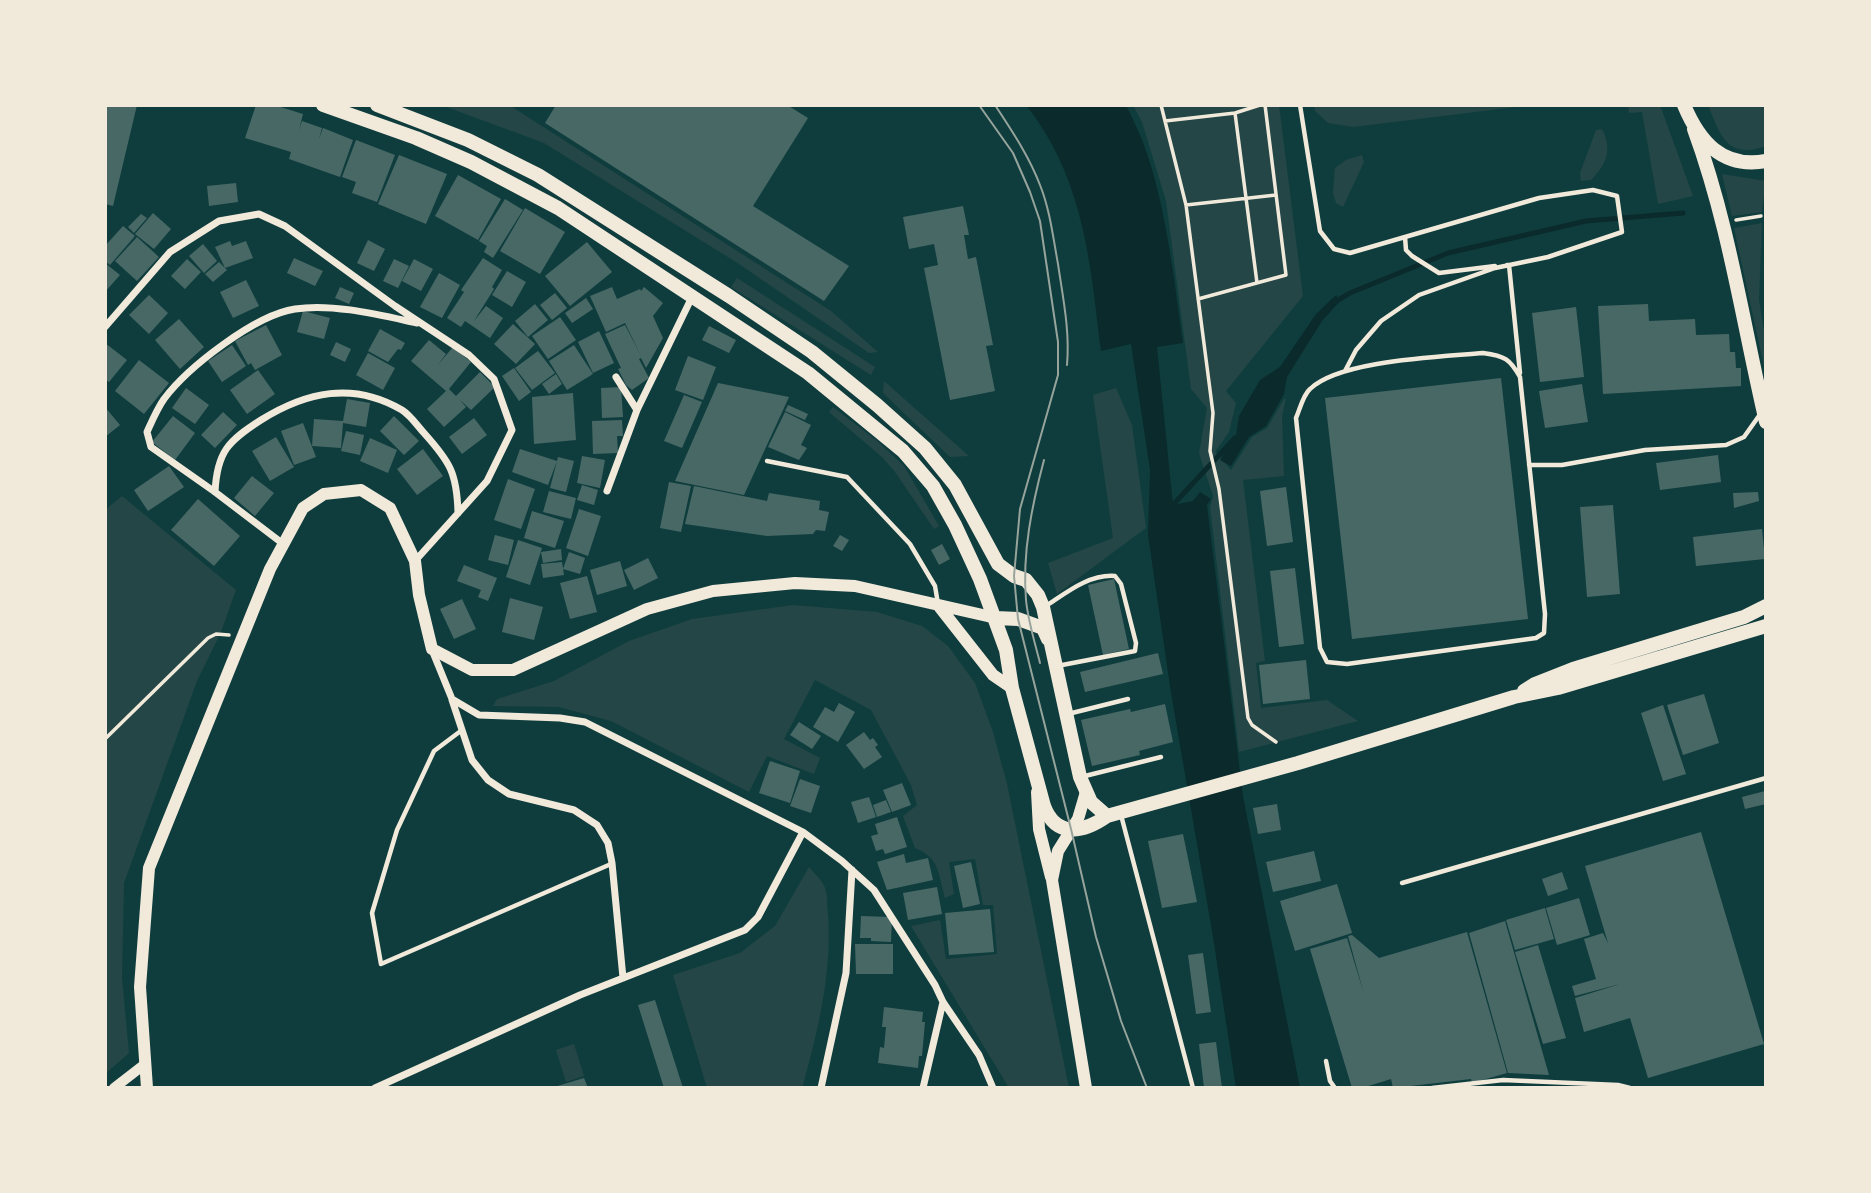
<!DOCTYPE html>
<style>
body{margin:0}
#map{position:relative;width:1871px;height:1193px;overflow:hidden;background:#0f3d3e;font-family:Bitter,serif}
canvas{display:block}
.frame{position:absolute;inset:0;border:107px solid #f1e9da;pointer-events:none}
</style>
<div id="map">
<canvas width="1871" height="1193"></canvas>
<div class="frame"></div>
</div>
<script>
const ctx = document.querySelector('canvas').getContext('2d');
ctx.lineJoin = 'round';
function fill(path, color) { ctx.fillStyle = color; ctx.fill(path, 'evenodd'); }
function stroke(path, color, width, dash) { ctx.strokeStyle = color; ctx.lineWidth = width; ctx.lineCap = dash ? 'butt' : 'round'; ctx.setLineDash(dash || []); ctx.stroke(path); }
const green = new Path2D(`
 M441,105H509L831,311L878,352L869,353L736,262L544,143Z
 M1133,105H1279L1303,296L1226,391L1236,403L1229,432L1215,452L1231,470L1252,437L1267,428L1284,399H1286L1282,416L1284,476L1243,480L1265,661L1256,663L1261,708L1327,700L1358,721L1239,752L1210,507L1213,496L1199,453L1207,408L1191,389L1166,201L1142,122Z
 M1314,105H1532L1353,127L1328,123L1315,111Z
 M1628,105H1660L1693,196L1658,204L1642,112L1629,113Z
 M1708,105H1766V146C1727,160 1720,135 1708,105Z
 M1602,129C1613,150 1606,165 1591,180L1581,181L1580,173L1596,130Z
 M1362,155L1364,162L1343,207L1336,203L1333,193L1335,168L1346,160Z
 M1722,174L1766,181L1762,212L1732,216Z
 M1762,223L1759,300L1766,343V376L1734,228Z
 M737,278L875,367L871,375L731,287Z
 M884,381L969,456L950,457L883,393Z
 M1116,388L1132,425L1146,528L1057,594L1048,563L1113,538L1093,395Z
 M833,407L876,440L904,466L939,526L934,529L895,472L882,457L829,412Z
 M122,496L236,590L221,632L197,681L124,883L122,978L129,1053L105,1074V510Z
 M793,605L877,612L922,626L948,646L975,683L993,732L1007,784L1069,1088H1009L911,926L940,920L946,959L997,954L993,905H983L975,859L949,862L954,894L945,898C938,874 940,858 915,848L903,816L917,805L911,785L871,710L815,680L784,739L820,758L814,774L767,756L749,792L611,721L559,707L493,706L497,699L554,681L629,641L692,619Z
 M809,867C814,873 823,881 825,888C827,893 827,899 827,904C834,964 819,1028 803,1085L802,1088H707L673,975L740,953L775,926Z
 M574,1044L584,1076L566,1082L556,1050Z`);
const water = new Path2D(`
 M1026,105H1126C1132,118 1139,131 1144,145C1166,205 1174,279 1183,343L1157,347L1173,505L1193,501L1200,492L1211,499L1207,505L1243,796L1300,1088H1236L1213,937L1171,693L1148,535L1150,470L1131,344L1101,351C1090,261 1084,179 1026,105Z
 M1336,295L1340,301L1322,321L1287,377L1284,394L1266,426L1249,437L1231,466L1220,460L1236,436L1239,416L1260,380L1280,367L1316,314Z`);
const stream = new Path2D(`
 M1333,303L1350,293L1448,253L1586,221L1683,213
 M1170,508L1235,438`);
const building = new Path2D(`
 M105,105H137L113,206L105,204Z
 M256,105H274L303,114L299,130L302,121L322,128L319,139L323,128L353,140L340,177L289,159L291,152L245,138Z
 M556,105H787L808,118L753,206L849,266L824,301L545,123Z
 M356,140L395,155L377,202L352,193L356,182L342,177Z
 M399,155L447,174L426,224L378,204Z
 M458,175L501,199L478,240L435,216Z
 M236,183L238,202L209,206L207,186Z
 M505,199L523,210L493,258L484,252L487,246L479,241Z
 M963,206L969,235H964L968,259L976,257L993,345L986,346L995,391L950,400L924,268L938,265L934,244L909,249L903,217Z
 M525,208L565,232L540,274L500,251Z
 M153,213L171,229L154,249L135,234Z
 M141,214L147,218L134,233L128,227Z
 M123,226L135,236L110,265L105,261V246Z
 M137,237L159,257L137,281L115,261Z
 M368,240L385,249L374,271L357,263Z
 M230,241L232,246L246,241L253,258L225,268L215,247Z
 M587,242L612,272L570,306L545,276Z
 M203,244L217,261L204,273L189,256Z
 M294,258L323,271L315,286L287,273Z
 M483,258L502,270L492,287L494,289L474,321L486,306L503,318L490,338L465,321L461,327L447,318L464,292L461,290Z
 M187,259L201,272L185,289L171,276Z
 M394,259L409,266L398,288L383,281Z
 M414,259L433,269L421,291L402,281Z
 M219,262L227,270L213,282L205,274Z
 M105,263L120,275L105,292Z
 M507,271L526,282L512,307L492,295Z
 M439,273L460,285L442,318L420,307Z
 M246,280L259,306L233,318L220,292Z
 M340,287L354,293L349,304L335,298Z
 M612,287L617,299L640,289L641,291L644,287L663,303L653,316L663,338L646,368L641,358L639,359L649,378L632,390L626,385L618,369L621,368L605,334L625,325L640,354L625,323L606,332L590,296Z
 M555,293L567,308L552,320L540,305Z
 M149,295L168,313L149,334L129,315Z
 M586,298L593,309L572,323L565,313Z
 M535,304L548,320L528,337L515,321Z
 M1648,304L1649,321L1695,319L1696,335L1729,334L1730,352H1735L1736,368H1741V386L1603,394L1598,306Z
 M1576,307L1584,377L1540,382L1532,313Z
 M303,311L330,318L324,339L297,332Z
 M560,317L576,340L548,359L532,336Z
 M179,319L204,347L180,369L155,340Z
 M513,324L535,344L516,364L494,344Z
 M266,325L282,355L255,370L251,363L248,365L235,341Z
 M709,326L736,340L729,353L702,340Z
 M380,329L405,343L401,350L398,349L388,362L368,351Z
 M599,331L614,363L593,373L578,342Z
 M429,340L446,354L437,366L453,347L471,362L449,389L456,396L480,372L495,387L471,410L460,400L466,407L444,427L427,409L446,391L411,361Z
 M336,342L351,349L345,362L330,355Z
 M105,343L127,360L109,382L105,379Z
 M232,345L246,366L222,382L208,361Z
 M574,345L593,374L567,390L549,361Z
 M538,351L555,373L532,390L515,368Z
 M368,353L395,368L383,390L356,375Z
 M688,356L716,367L703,400L675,390Z
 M139,360L169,383L144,414L115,391Z
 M514,368L531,392L519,401L502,376Z
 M258,370L275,394L247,414L230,390Z
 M556,374L562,384L549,394L542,384Z
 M1501,378L1528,619L1352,639L1325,398Z
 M718,383L789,397L744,495L675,481Z
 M1582,384L1588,422L1545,428L1539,391Z
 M621,387L623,417L602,418L601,388Z
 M186,388L209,405L195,424L172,408Z
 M573,393L576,440L534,444L532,397Z
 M684,395L702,402L682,448L664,441Z
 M347,399L370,403L366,427L343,423L341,448L312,446L314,419L343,421Z
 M788,405L808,414L805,420L785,411Z
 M105,407L120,425L105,437Z
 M223,412L237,425L215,448L201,435Z
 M785,412L811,425L801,445L807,448L799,460L768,447Z
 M173,416L195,433L175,460L152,442Z
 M394,416L419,441L404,455L380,431Z
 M474,418L487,435L462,454L449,437Z
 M622,420L623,436H617L618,453L593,454L592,421Z
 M303,423L316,457L294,465L281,431Z
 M346,431L364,435L360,455L341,451Z
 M276,437L294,467L270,481L252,451Z
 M370,438L397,450L388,473L360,461Z
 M423,449L443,476L417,495L397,469Z
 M520,449L557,461L548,485L512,472Z
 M1718,455L1721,482L1660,490L1656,463Z
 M582,456L605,460L600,488L577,483Z
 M558,457L574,461L566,492L550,488Z
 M169,466L184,487L148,511L134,490Z
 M252,476L274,493L255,516L234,498Z
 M508,479L535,489L521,529L494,520Z
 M669,482L691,486L681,532L660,528Z
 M582,485L598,490L594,505L577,500Z
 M694,486L767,501L769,493L820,501L819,510L829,512L825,531L816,530L813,534L767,536L685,524Z
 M1286,487L1293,542L1267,546L1260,491Z
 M549,491L576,498L571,519L543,512Z
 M1758,492L1759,501L1734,508L1733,493Z
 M198,499L240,536L214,566L171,530Z
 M1613,505L1620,594L1587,597L1580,507Z
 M579,509L601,516L588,556L566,548Z
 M532,511L564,521L555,548L524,538Z
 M1762,529L1765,559L1696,566L1693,537Z
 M495,535L514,540L508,565L488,560Z
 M840,535L849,540L842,551L833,546Z
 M518,540L542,548L530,585L506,577Z
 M942,544L950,559L939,565L931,550Z
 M561,549L562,560L543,563L541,552Z
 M569,552L585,558L580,574L563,569Z
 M648,558L658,578L634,590L624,570Z
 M620,561L627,586L597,595L590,570Z
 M562,562L564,575L543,578L541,564Z
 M464,565L497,578L488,601L478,597L481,590L457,581Z
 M1295,568L1304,644L1279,647L1270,571Z
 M587,576L597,612L570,619L560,583Z
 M1114,579L1129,649L1103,655L1088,585Z
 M510,598L543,607L534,640L502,632Z
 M462,599L476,629L454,639L440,609Z
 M1158,653L1163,674L1085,692L1080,672Z
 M1306,660L1310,699L1263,704L1259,665Z
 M1704,694L1719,743L1683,755L1667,705Z
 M839,703L855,712L838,742L813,727L825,707L834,712Z
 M1165,704L1173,742L1139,751L1140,755L1092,766L1081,720L1130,709L1131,712Z
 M1663,705L1686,774L1663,781L1641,713Z
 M799,722L821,736L812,749L790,735Z
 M864,732L870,740L873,738L878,745L875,747L882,757L864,769L846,745Z
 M770,761L800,771L790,803L759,793Z
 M800,779L820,786L811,813L790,806Z
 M902,783L911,805L892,812L883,790Z
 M1765,791L1766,804L1745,809L1742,797Z
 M869,797L876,817L858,823L851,802Z
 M886,800L891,812L877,817L873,805Z
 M1277,804L1281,830L1258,834L1253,808Z
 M897,817L907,847L885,854L883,849L876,851L871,836L878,834L875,824Z
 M1701,832L1764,1044L1648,1078L1630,1018L1584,1032L1575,998L1620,984L1575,996L1572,986L1596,979L1584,939L1603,933L1608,943L1585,866Z
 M1183,834L1197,902L1162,908L1148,841Z
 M1314,851L1321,881L1273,892L1266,862Z
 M904,854L906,863L928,858L933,880L887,890L877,862Z
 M971,862L980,904L963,908L954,866Z
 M1562,872L1568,889L1548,896L1542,879Z
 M1337,884L1352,933L1295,951L1280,901Z
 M937,887L942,914L908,920L903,893Z
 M1579,898L1590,935L1557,945L1546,908Z
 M1545,908L1554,939L1515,950L1506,920Z
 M990,909L994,952L949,955L945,913Z
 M861,916L892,917L891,942L871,941V938H860Z
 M1505,921L1549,1075L1508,1073L1469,933Z
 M1467,932L1507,1073L1472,1083L1471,1079L1393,1088L1391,1079L1362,1088H1352L1310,949L1347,938L1364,994L1348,936L1352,935L1379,958Z
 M855,944H893V974H856Z
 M1538,945L1566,1038L1543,1044L1515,952Z
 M1203,953L1211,1012L1196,1014L1188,955Z
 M655,1000L683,1088H664L638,1005Z
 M884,1007L923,1012L922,1022H925L922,1056H919L918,1068L878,1063L880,1047L884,1048L886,1027H882Z
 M1216,1042L1222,1088H1204L1199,1044Z
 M584,1078L588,1088H554V1087Z`);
const path = new Path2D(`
 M1161,105L1186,205L1213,413L1210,451L1219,489L1248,718L1252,725L1276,742
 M1235,113L1257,283
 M1165,121L1235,113L1260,105
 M1186,205L1276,195
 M1736,220L1761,216
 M1198,299L1286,275L1265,105
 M105,739L208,638L216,634L229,635`);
const service = new Path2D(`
 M1300,105L1320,231L1334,249L1350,253L1539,198L1593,190L1617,196L1622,232L1548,257L1495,268L1419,295L1381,321L1356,350L1345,371
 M1405,237L1406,250L1412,256L1439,273L1495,266
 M1507,265H1509L1520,373
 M1483,353C1505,356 1510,359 1520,377L1545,614L1544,633L1536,638L1347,664L1327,662L1320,648L1296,418C1300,409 1303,395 1310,389C1340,360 1441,357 1483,353Z
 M767,461L847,477L910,544L935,586L938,604
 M1529,465H1562L1645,450L1726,445L1744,437L1761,413
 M1046,606C1066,593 1089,574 1115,576L1121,584L1136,643L1135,651L1057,666
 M1068,714L1128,699
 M462,730L434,751L397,830L372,913L381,964L611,864
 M1081,777L1161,757
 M1121,815L1193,1088
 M1402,883L1766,778
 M1326,1061L1330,1081L1335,1088
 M1432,1088L1503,1080L1618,1085L1630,1088`);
const minor = new Path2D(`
 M105,327L170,252L219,221L259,214L285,226L395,306L469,355L494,379L512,430L487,481L415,561
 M616,377L637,410
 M607,491L637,410L692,297
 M215,492C217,452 228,441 261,420C306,392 353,381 402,410C410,415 417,425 424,433C450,462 457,473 458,513
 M282,543L215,492L151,447L147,432C152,421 157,409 164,399C188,367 255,315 295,309C332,303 380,315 417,323
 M432,650L452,699L479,715L560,718L585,722L803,832L842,861L874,890L935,985L943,1002L979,1055L993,1088
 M452,700L472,760L488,780L509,794L574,810L597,825L608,843L612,863L623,978
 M375,1088L580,995L745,930L758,917L803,832
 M821,1088L846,973L852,870
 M923,1088L943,1002`);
const tertiary = new Path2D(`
 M114,1088L145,1064`);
const secondary = new Path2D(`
 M938,605L993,675L1012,688
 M1037,792L1039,829L1051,877
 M1086,792L1078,819L1058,851L1052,880L1086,1088
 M147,1088L140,987L149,868L270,569L303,508L324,494L361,490L390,508L415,561L419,595L432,649L472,670H513L647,609L713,591L795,583L855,586L996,618`);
const primary = new Path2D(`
 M323,105L416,138L471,162L558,208L808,373L903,451L933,486L955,525L980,579L1006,650L1012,688L1044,806C1056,838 1083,833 1107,816L1298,763L1514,697L1558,688L1766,626
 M377,105L468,140L538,175L729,296L812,352L877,405L925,448L955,485L998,564L1014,576L1026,580L1038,595L1043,607L1080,777L1091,802L1107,816
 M1684,105C1699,141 1722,169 1766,161
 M1694,129C1729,224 1743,324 1766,422
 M996,618L1018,619L1043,628L1048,639
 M1524,691L1535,684L1573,669L1744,617L1766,606`);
const tram = new Path2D(`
 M979,105L1013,153L1030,192L1040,221L1058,342V375L1020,509L1014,576L1018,619L1071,829L1096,937L1121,1021L1147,1088
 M995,105C1012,131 1029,156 1040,185C1050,210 1053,237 1058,264C1063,298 1070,331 1067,365
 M1040,663C1035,643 1028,621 1026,600C1022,553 1032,505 1044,460`);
fill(green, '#244646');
fill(water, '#0a2a2b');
stroke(stream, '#0a2a2b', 5);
fill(building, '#486865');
stroke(path, '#f1e9da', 3.5);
stroke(service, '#f1e9da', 4.5);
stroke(minor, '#f1e9da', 7);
stroke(tertiary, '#f1e9da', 10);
stroke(secondary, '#f1e9da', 12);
stroke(primary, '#f1e9da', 14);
stroke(tram, '#97a49c', 2);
</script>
